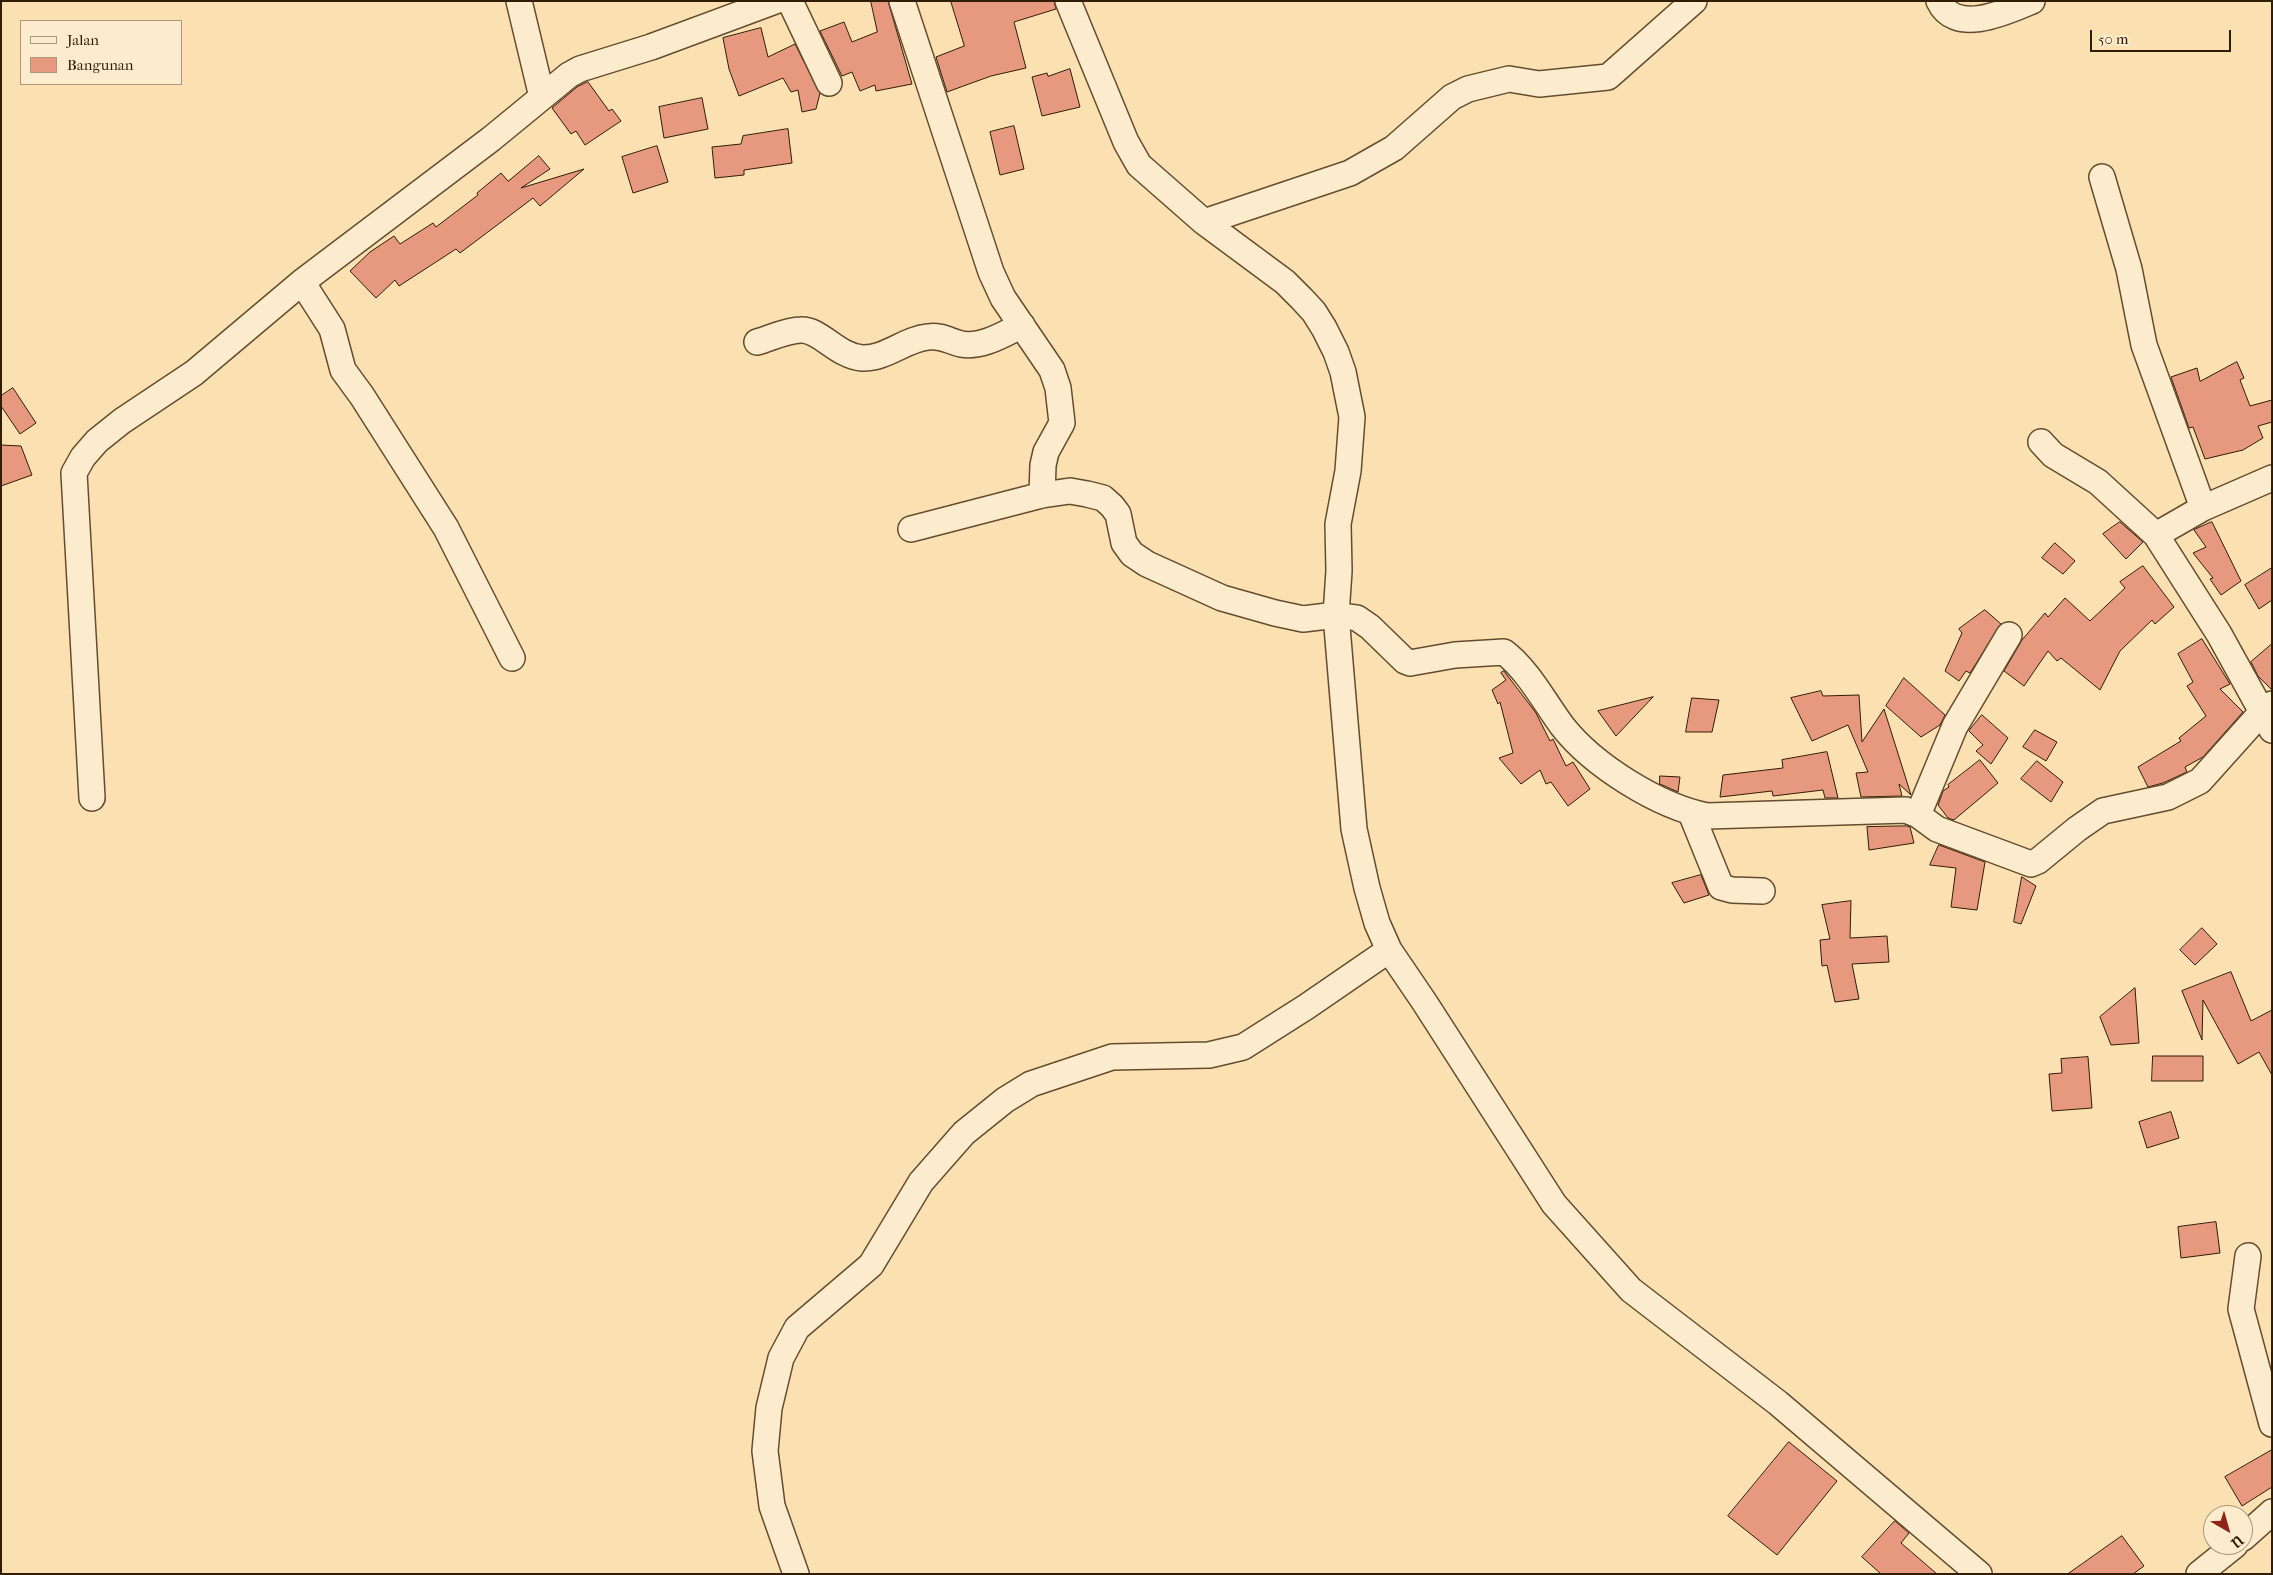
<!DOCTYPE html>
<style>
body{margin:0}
#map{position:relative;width:2273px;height:1575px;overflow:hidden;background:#fbe0b1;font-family:"IM FELL French Canon",serif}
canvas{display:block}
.frame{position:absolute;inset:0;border:2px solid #311c04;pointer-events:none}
.legend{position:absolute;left:20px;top:20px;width:162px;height:65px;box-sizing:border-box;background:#fcebcc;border:1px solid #ab987c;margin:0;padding:6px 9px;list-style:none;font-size:15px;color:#311c04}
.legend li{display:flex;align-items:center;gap:10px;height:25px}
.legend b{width:25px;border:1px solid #ab987c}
.north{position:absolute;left:2203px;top:1505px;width:50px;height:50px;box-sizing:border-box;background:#fcebcc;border:1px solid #ab987c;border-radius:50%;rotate:142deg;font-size:14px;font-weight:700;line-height:20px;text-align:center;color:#311c04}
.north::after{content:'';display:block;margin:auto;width:18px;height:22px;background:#8f2418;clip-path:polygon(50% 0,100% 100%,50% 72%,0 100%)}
.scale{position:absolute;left:2090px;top:30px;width:141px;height:22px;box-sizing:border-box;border:2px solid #311c04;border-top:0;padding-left:6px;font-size:15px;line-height:18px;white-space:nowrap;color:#311c04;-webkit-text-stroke:4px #fcebcc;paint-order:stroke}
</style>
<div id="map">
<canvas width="2273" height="1575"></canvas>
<div class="frame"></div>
<ul class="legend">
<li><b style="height:6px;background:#fcebcc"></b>Jalan</li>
<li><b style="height:14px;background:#e6997f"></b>Bangunan</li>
</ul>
<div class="north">U</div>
<div class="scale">50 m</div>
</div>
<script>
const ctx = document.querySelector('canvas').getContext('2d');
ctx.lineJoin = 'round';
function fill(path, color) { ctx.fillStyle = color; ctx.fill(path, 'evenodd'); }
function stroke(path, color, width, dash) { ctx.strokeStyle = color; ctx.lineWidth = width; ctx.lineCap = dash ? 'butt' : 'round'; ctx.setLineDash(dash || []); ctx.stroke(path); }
const building = new Path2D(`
 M871,1H888L912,84L876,91L875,85L860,91L852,72L842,76L820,31L844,22L852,42L877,32Z
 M951,1H1054L1056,9L1014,22L1026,68L991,76L947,92L936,57L964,46Z
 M761,28L768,57L795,44L820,93L816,109L802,112L798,90L791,92L783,78L739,96L729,69L723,38Z
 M1070,69L1080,107L1042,116L1032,77L1047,73L1048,76Z
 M588,82L609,111L612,109L621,121L585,145L576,131L571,134L552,108L577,87Z
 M702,98L708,129L664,138L659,107Z
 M1014,126L1024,169L1000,175L990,132Z
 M788,129L792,163L744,170V175L715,178L712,147L741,144L743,136Z
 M657,146L668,182L633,193L622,157Z
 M539,156L550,169L521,188L584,169L540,206L533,198L460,253L456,249L399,286L395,280L376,298L350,271L370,252L394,236L400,244L433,223L436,227L478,195L477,193L501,173L508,181Z
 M2237,362L2244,378L2240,380L2250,406L2272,400V422L2258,426L2263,438L2243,450L2205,459L2193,427L2189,428L2171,377L2197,368L2200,381Z
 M13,388L36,423L20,434L1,406V396Z
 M1,445L21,446L32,475L1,486Z
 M2120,522L2143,542L2126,559L2103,534Z
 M2212,522L2241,581L2221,595L2210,579L2213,578L2193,553L2206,547L2194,530Z
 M2055,543L2075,561L2063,574L2042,558Z
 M2143,566L2174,607L2155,624L2152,620L2120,651L2100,690L2061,658L2057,661L2048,651L2024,686L2004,671L2022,640L2045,613L2048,617L2065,598L2090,621L2125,588L2120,582Z
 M2272,568V600L2259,609L2245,585Z
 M1985,610L2001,624L1970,673L1966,671L1959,681L1945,671L1962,633L1959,629Z
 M2202,639L2230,684L2220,689L2243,712L2203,757L2185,767L2187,772L2163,783L2148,787L2138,767L2181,741L2179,738L2206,716L2187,686L2193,682L2178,654Z
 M2272,644V690L2258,676L2251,662Z
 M1504,671L1536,713L1550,741L1553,739L1566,766L1573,762L1590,789L1568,806L1551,782L1546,784L1540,770L1521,784L1499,758L1513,753L1500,702L1498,704L1492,690L1506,680L1501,673Z
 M1904,678L1945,715L1940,725L1921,737L1886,706Z
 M1821,691L1823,696L1859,695L1862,742L1884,709L1911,795L1899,784L1902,796L1861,797L1856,773L1868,772L1848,725L1812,741L1791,698Z
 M1653,697L1616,736L1598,711Z
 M1692,698L1719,700L1712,732H1686Z
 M1982,715L2008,738L1991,764L1976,751L1983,745L1969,731Z
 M2035,730L2057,742L2046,761L2023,747Z
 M1827,752L1838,798H1825L1823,790L1773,796L1772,791L1720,797L1723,775L1783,768L1782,760Z
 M1980,760L1998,783L1954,820L1948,818L1938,805L1943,791L1949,787L1948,785Z
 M2037,761L2063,782L2051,802L2021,779Z
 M1660,776L1680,777L1678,792L1660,784Z
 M1907,826L1910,827L1914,843L1869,850L1867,827Z
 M1939,845L1985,862L1977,910L1951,907L1956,868L1930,865Z
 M1701,875L1709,895L1684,903L1672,883Z
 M2022,877L2036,886L2021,924L2014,922Z
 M1851,901L1850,938L1887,936L1889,962L1852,964L1859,999L1835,1002L1827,965L1822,966L1820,940L1830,939L1822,905Z
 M2202,928L2217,944L2195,965L2180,950Z
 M2231,972L2251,1021L2272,1010V1075L2259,1052L2238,1064L2203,1000L2202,1040L2182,991Z
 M2135,988L2139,1043L2111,1045L2100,1017Z
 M2153,1056H2203V1081H2152Z
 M2088,1057L2092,1108L2052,1111L2049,1074L2062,1073L2061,1059Z
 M2171,1112L2179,1138L2147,1148L2139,1122Z
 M2216,1222L2220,1253L2181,1258L2178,1227Z
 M1789,1442L1837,1481L1777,1555L1728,1516Z
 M2272,1450V1487L2242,1506L2225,1477Z
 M1895,1521L1909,1533L1901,1543L1937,1574H1881L1862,1557Z
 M2122,1536L2144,1566L2133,1574H2068Z`);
const minor = new Path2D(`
 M519,1L542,97
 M790,1L829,83
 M902,1L991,272L1003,298L1052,370L1058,388L1062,423L1046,452L1043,465L1042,495
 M1068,1L1126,142L1139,165L1204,222L1285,282L1302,299L1314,312L1324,328L1336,352L1343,372L1352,417L1348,471L1338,524L1339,571L1336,615L1354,829L1367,888L1377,923L1389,950L1425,1003L1554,1204L1631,1290L1778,1403L1979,1574
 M1939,1C1955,36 2006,12 2032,1
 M2102,177L2129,269L2144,345L2203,508
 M1204,222L1350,173L1394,148L1452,97L1468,89L1509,79L1539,84L1608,77L1694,1
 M302,282L332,329L343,370L362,396L446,528L512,658
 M757,342C771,338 787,330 801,330C820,329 837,356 862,358C886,359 905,339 928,337C941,335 949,341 961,344C982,348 1004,334 1022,325
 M2041,442L2053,455L2098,482L2156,535L2219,634L2272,730
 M911,529L1042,495L1070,491L1087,494L1103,498L1112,506L1118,514L1124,543L1132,554L1147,564L1222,598L1275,613L1303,619L1336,615L1357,618L1370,627L1405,661L1410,663L1455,655L1504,652C1528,670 1545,703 1563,727C1594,766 1658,806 1707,816L1906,810L1918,815L1937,829L2031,864L2038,861L2077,829L2103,811L2168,797L2200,781L2261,713L2272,704
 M2156,535L2203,508L2272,478
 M92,798L74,473L83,457L97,441L122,421L194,373L302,282L491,139L569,75L580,69L651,47L775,1
 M1691,813L1721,887L1732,890L1762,891
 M1918,815L1955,726L2009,635
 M2248,1256L2241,1309L2272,1424
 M2243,1538L2272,1512
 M796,1574L772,1506L765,1451L769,1408L781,1358L797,1328L871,1265L921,1182L964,1133L1005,1100L1031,1084L1112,1057L1209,1055L1243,1047L1306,1007L1389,950
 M2199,1574L2235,1545`);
fill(building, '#e6997f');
stroke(building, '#311c04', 1);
stroke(minor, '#644d2f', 28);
stroke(minor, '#fcebcc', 25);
</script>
